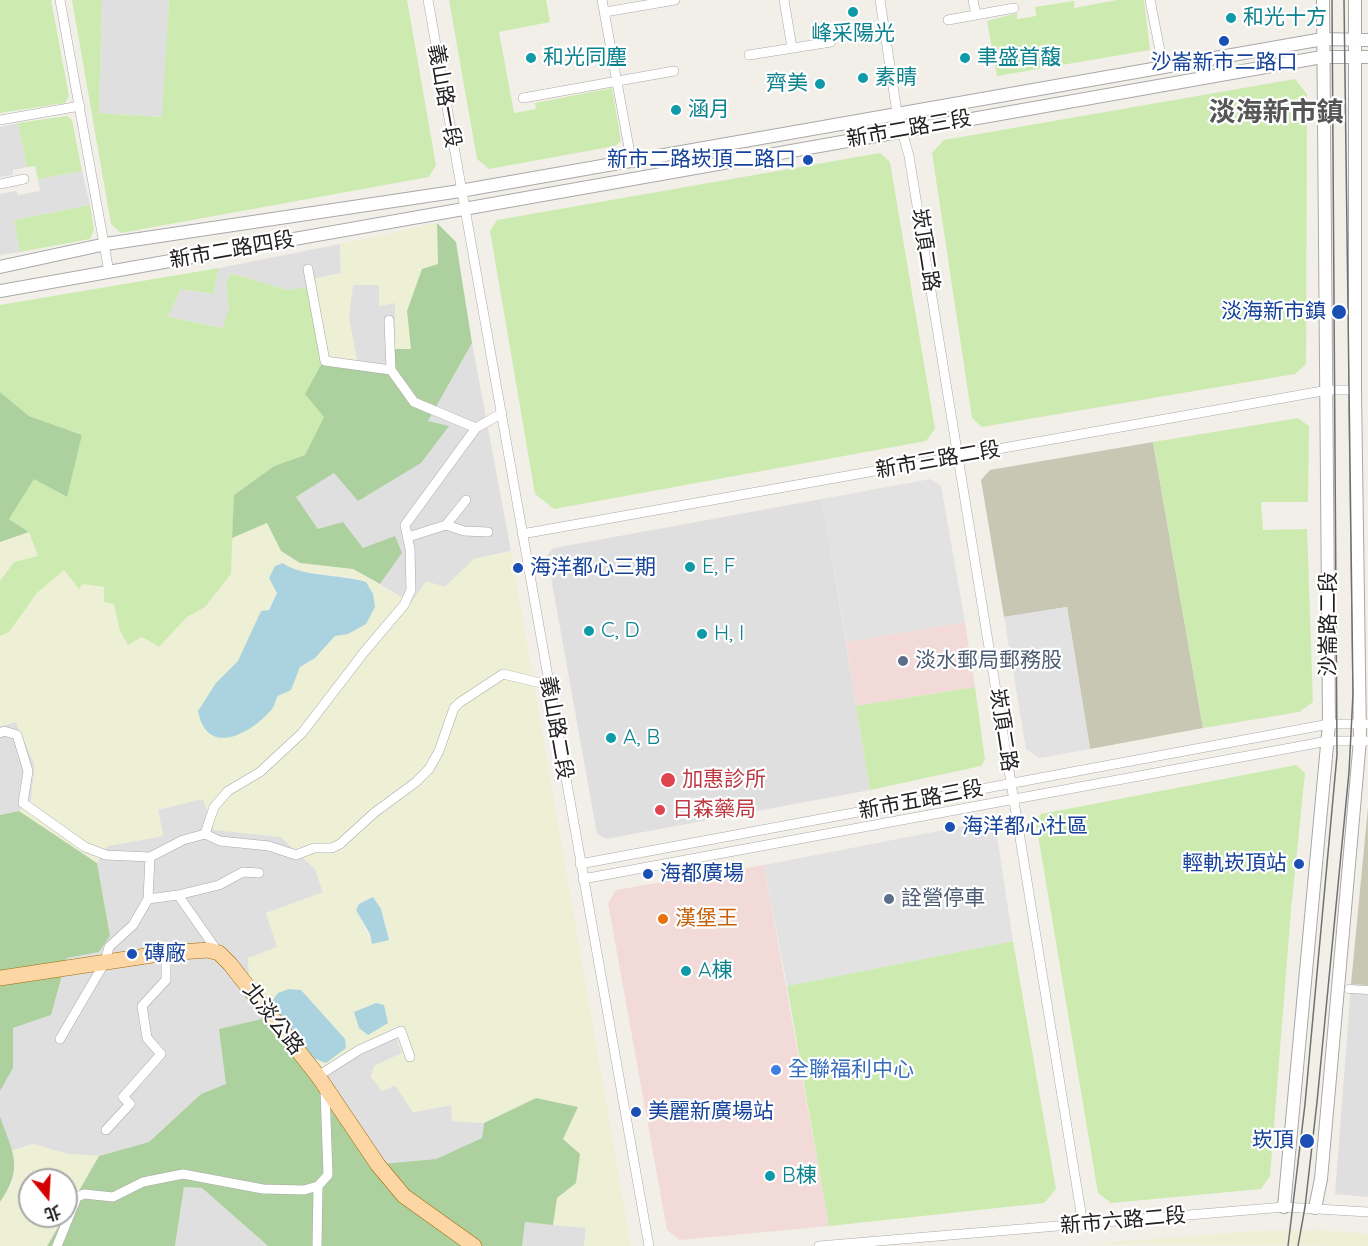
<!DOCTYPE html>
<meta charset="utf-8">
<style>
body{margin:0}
#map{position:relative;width:1368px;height:1246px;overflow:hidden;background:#f2efe9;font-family:Quicksand,"Noto Sans TC",sans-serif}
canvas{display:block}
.north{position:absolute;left:18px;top:1168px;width:60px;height:60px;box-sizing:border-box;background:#fff;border:2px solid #a7a7a7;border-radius:50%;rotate:162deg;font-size:16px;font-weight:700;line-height:24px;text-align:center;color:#222}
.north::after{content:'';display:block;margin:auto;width:21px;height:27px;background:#d40000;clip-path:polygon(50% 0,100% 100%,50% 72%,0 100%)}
</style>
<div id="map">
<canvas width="1368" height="1246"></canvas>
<div class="north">北</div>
</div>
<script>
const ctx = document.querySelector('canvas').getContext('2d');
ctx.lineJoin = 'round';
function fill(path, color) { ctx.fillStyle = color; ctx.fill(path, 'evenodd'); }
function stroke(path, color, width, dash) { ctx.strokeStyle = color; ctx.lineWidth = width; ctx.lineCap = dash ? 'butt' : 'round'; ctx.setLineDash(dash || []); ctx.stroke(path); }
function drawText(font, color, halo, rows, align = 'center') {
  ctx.font = font + ' Quicksand,"Noto Sans TC",sans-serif'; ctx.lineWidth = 4.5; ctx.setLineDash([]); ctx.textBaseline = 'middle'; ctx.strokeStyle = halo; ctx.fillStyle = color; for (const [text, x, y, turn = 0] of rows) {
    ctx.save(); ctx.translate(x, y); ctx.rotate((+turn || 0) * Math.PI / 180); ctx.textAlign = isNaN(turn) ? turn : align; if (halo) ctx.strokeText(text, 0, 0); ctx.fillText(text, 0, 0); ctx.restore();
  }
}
const residential = new Path2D(`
 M102,0H169L163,117L99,113Z
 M18,123L27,167L13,170V175L0,177V127Z
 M82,171L90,205L14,220L20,252L0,255V194L16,191L18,195L40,191L38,179Z
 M340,244L341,273L313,279L314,286L287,290L231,273L226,283L229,307L224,328L168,317L181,289L213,294L219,268Z
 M352,284L380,285L395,303V366H358L349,319Z
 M472,343L511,551L474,559L445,587L411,603L380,584L402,553L363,548L318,529L296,497L334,473L358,500L387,481L448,426L428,421Z
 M822,499L870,790L606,839L597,834L547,555L554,548Z
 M16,722L35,765L31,800L19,811L0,815V726Z
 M203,798L214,829L281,837L315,869L323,892L277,947L275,1016L227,1084L201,1094L149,1142L99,1156L67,1154L33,1144L11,1151L0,1116V1091L13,1068V1028L51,1015L67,958L99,952L110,936L97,863L107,846L163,836L158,810Z
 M1351,984L1368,985V1197L1335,1194Z
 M396,1036L402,1053L375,1066L371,1076L382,1091L395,1085L413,1112L452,1105V1121L484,1123L482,1138L436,1159L381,1164L323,1079L361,1051Z
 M184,1187L202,1188L268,1246H175Z
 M525,1222L587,1228L584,1246H522Z`);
const commercial = new Path2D(`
 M965,622L975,687L856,706L846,642Z
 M764,865L829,1226L680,1240L667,1230L608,903L616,890Z`);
const construction = new Path2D(`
 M1153,442L1203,728L1090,749L1067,607L1004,617L981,480L990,470Z
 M1368,807V985L1351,984Z`);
const farmland = new Path2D(`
 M437,223L438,264L407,311L411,350L395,349V303L379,306V285H353L349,319L358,366L322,363L313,279L341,273L340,244Z
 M267,523L281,551L300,563L353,569L411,603L426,581L445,587L474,559L511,551L631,1246H584L586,1228L553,1225L563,1139L577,1107L536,1098L484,1123L452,1121L451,1105L413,1112L395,1085L383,1091L371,1077L374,1066L402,1053L396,1036L361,1051L323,1079L249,983L248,958L277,947L266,913L323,892L315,869L281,837L214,830L203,799L158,810L163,836L107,846L97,863L19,811L31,800L35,765L16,722L0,726V636L9,632L37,593L64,570L79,588L81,583L104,587L114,604L120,631L142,637L159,647L187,617L205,607L231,575L232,538ZM293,571L346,576L366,582L348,634L335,636L315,658L300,667L291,690L278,696L272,709L216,683L238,661L277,593L269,578ZM373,897L381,909L387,926L372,944L356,909L359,904Z
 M29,532L38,556L14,562L0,581V542Z
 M33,1144L67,1154L99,1156L66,1212V1180H30V1216H64L46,1246H0V1202L13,1183L16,1166L11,1151Z
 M1319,1230L1368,1234V1246L1087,1244L1256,1231Z`);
const grass = new Path2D(`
 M0,0H51L69,96L65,103L0,113Z
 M72,0H102L99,113L162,117L169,0H407L436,165L429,177L121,233L111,224Z
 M449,0H546L550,22L499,32L514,113L536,109L535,103L612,88L621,141L615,146L489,169L477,159Z
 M1117,0H1144L1150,50L997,76L987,21L1017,13V19L1036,16L1035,7L1074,1V8Z
 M1295,79L1307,94L1306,364L1295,374L982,427L972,418L932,153L944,140Z
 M67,116L72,120L82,171L38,179L35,166L27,167L18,123Z
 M880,153L890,162L935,429L926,441L554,509L535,494L490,231L497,220Z
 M90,205L94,230L90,239L20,252L14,220Z
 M219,268L213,294L181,289L168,317L223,328L229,307L226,283L231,273L287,290L314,286L325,417L305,455L274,466L234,495L231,574L205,607L187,617L159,647L142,637L128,645L120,631L114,604L104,602V587L82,584L79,589L64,570L37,593L9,632L0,636V581L14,562L38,556L29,532L9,519L34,478L66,497L82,435L29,416L0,392V305Z
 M1298,418L1309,426L1308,502H1261L1263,530L1307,529L1313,702L1299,712L1203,728L1153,442Z
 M975,687L985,760L981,766L870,790L856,706Z
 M1296,765L1305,773L1291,910L1270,1176L1261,1189L1111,1203L1098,1193L1036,823L1041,814Z
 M1013,941L1056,1189L1044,1203L829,1226L787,986Z`);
const forest = new Path2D(`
 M437,223L456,242L472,343L428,421L449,426L421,463L358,501L334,473L296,497L318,529L343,522L363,548L395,536L402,553L380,584L353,569L300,563L281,551L267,523L232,538L234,495L274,466L305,455L324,417L305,394L322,363L395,366V349H411L407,311L422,269L438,264Z
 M0,392L29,416L82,435L67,497L34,479L9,519L29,532L0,542Z
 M19,811L97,863L110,936L99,952L67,958L51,1015L13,1028V1068L0,1091V815Z
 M275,1016L381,1164L436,1159L482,1138L484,1123L536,1098L578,1107L563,1139L580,1154L576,1183L557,1198L553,1225L525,1222L522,1246H268L202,1188L184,1187L175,1246H47L99,1156L149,1142L201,1094L226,1084L219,1029Z
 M0,1116C12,1153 25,1166 0,1202Z`);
const parking = new Path2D(`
 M930,479L941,486L965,622L846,642L822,499Z
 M1067,607L1090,749L1039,758L1026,749L1004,617Z
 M985,822L996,829L1013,941L787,986L764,865Z`);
const water = new Path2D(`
 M283,563C300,577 341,574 366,582L373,594L375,607L366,624L348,634L335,636L315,658L300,667L291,690C288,692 281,694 278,696C275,700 275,706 272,709C251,734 207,758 198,711L216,683L238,661L261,611L269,610L277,593L269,578L275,566Z
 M373,897L381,909L389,940L372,944L370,934L356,910L359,904Z
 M289,989L301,990L345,1039L346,1048L326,1063L313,1058L271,1003L278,993Z
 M376,1003L384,1005L388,1023L368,1035L359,1028L354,1012Z`);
const pedestrian = new Path2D(`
 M1349,989L1368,990`);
const minor = new Path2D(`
 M60,0L109,272
 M428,0L649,1246
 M602,0L631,159
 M784,0L792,48
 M880,0L897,113L909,156L1083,1225
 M973,0L976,15
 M1150,0L1163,66
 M605,12L675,0
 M948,20L1014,8
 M749,55L831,42
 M523,98L674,71
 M0,120L80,106
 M0,184L24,179
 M308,269L325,361L391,370
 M389,320L391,370L414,402L476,428
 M446,525L466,500
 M522,534L1328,390H1355
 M408,537L446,525L464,531L488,532
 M0,733L4,731L17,735L28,771L23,803L85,847L106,855L150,857L183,840L205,834L220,841L269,846L296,855L314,848H332L340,844L374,813L416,782L429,769L439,751L454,708L459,703L503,674L549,685
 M205,834L214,807L228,791L260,772L302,733L365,651L404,605L411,590L410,549L405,525L476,428L502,413
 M580,864L1329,724H1368
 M583,879L1328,741H1368
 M178,895L219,885L243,872L259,873
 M148,899L150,857
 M60,1039L105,962L109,947L133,925L148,899L178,895L218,952
 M318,1076L359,1050L401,1031L410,1057
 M106,1130L130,1104L123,1097L161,1054L147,1038L142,1006L166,980V953
 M57,1246L77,1197L84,1194L113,1197L143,1182L183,1174L263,1189L304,1190L318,1186L328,1175L325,1089
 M317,1246L318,1186
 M819,1246L1284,1207L1368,1212`);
const tertiary = new Path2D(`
 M0,267L106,244L460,191L1323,39L1368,40
 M0,291L1322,57H1368
 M1284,1207L1329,724L1323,0
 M1315,1208L1321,1179L1360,740L1355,390V0`);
const primary = new Path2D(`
 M0,978L166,953L208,950L219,953L230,964L318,1076L378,1165L404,1196L474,1246`);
const tram = new Path2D(`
 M1288,1246L1305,1104L1337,755L1332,0
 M1298,1246L1305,1207L1317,1102L1349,772L1353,694L1344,0`);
const markers = [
 [853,12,6,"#0f9aa8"],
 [1231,18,6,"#0f9aa8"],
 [1224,41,6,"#1a4fb4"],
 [531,58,6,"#0f9aa8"],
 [965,58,6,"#0f9aa8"],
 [863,78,6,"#0f9aa8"],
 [820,84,6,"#0f9aa8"],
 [676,110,6,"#0f9aa8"],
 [808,160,6,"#1a4fb4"],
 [1339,312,8,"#1a4fb4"],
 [690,567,6,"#0f9aa8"],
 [518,568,6,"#1a4fb4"],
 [589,631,6,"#0f9aa8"],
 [702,634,6,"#0f9aa8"],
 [903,661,6,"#5c6f8a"],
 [611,738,6,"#0f9aa8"],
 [668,780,8,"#e0444e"],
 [660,810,6,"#e0444e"],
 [950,827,6,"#1a4fb4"],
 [1299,864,6,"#1a4fb4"],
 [648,874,6,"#1a4fb4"],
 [889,899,6,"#5c6f8a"],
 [663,919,6,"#e8710a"],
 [132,954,6,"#1a4fb4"],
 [686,971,6,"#0f9aa8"],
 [776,1070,6,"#3f7fe0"],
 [636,1112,6,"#1a4fb4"],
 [1307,1141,8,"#1a4fb4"],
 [770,1176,6,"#0f9aa8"]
];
const cultureNames = [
 ["和光十方",1243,18],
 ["峰采陽光",853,34,"center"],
 ["和光同塵",543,58],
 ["聿盛首馥",977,58],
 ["素晴",875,78],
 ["齊美",808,84,"right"],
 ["涵月",688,110],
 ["E, F",702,567],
 ["C, D",601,631],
 ["H, I",714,634],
 ["A, B",623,738],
 ["A棟",698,971],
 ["B棟",782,1176]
];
const transitNames = [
 ["沙崙新市二路口",1224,63,"center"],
 ["新市二路崁頂二路口",796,160,"right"],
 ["淡海新市鎮",1326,312,"right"],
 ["海洋都心三期",530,568],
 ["海洋都心社區",962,827],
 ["輕軌崁頂站",1287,864,"right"],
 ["海都廣場",660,874],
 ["磚廠",144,954],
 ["美麗新廣場站",648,1112],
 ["崁頂",1294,1141,"right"]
];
const streetNames = [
 ["義山路一段",444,96,80],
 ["新市二路三段",909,129,-10],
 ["新市二路四段",232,250,-10],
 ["崁頂二路",925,250,81],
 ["新市三路二段",938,460,-10],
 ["沙崙路二段",1329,624,-90],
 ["義山路二段",556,728,80],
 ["崁頂二路",1003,730,81],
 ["新市五路三段",921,800,-11],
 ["北淡公路",273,1019,52],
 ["新市六路二段",1123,1221,-5]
];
const serviceNames = [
 ["淡水郵局郵務股",915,661],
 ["詮營停車",901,899]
];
const healthNames = [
 ["加惠診所",682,780],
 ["日森藥局",672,810]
];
const foodNames = [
 ["漢堡王",675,919]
];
const shopNames = [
 ["全聯福利中心",788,1070]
];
const districtNames = [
 ["淡海新市鎮",1276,113]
];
fill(residential, '#e0dfdf');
fill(commercial, '#f2dad9');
fill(construction, '#c7c7b4');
fill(farmland, '#eef0d5');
fill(grass, '#cdebb0');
fill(forest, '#add19e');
fill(parking, '#e2e2e2');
fill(water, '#aad3df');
stroke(pedestrian, '#a9a9a9', 9);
stroke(minor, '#a9a9a9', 10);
stroke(tertiary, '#a9a9a9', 14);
stroke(primary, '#a06b00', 16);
stroke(pedestrian, '#fff', 8);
stroke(minor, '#fff', 9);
stroke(tertiary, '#fff', 12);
stroke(primary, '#fcd6a4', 15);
stroke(tram, '#707070', 1.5);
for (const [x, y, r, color] of markers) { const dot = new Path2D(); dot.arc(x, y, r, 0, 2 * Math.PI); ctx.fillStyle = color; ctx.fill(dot); stroke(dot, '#fff', 2); }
drawText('21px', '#0d838f', '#fff', cultureNames, 'left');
drawText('21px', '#164399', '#fff', transitNames, 'left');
drawText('21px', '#222', '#fff', streetNames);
drawText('21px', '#4e5e75', '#fff', serviceNames, 'left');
drawText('21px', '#be3a42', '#fff', healthNames, 'left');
drawText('21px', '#c56008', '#fff', foodNames, 'left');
drawText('21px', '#366cbe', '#fff', shopNames, 'left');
drawText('bold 27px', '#555', '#fff', districtNames);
</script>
